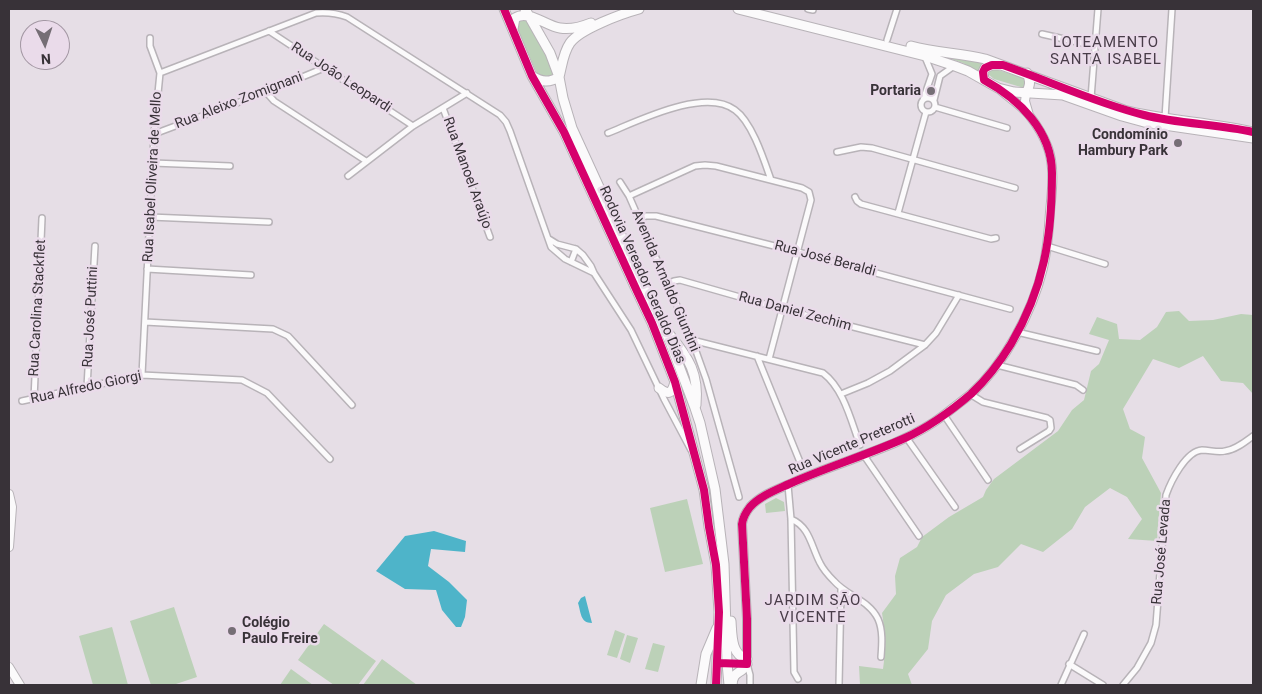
<!DOCTYPE html>
<meta charset="utf-8">
<style>
body{margin:0}
#map{position:relative;width:1262px;height:694px;overflow:hidden;background:#e6dee6;font-family:Roboto,sans-serif}
canvas{display:block}
.frame{position:absolute;inset:0;border:10px solid #383238;pointer-events:none}
.north{position:absolute;left:20px;top:20px;width:50px;height:50px;box-sizing:border-box;background:#eadbea;border:1px solid #a397a3;border-radius:50%;rotate:176deg;font-size:14px;font-weight:700;line-height:20px;text-align:center;color:#383238}
.north::after{content:'';display:block;margin:auto;width:18px;height:22px;background:#756e75;clip-path:polygon(50% 0,100% 100%,50% 72%,0 100%)}
</style>
<div id="map">
<canvas width="1262" height="694"></canvas>
<div class="frame"></div>
<div class="north">N</div>
</div>
<script>
const ctx = document.querySelector('canvas').getContext('2d');
ctx.lineJoin = 'round';
function fill(path, color) { ctx.fillStyle = color; ctx.fill(path, 'evenodd'); }
function stroke(path, color, width, dash) { ctx.strokeStyle = color; ctx.lineWidth = width; ctx.lineCap = dash ? 'butt' : 'round'; ctx.setLineDash(dash || []); ctx.stroke(path); }
function drawText(font, color, halo, rows, align = 'center') {
  ctx.font = font + ' Roboto,sans-serif'; ctx.lineWidth = 5; ctx.setLineDash([]); ctx.textBaseline = 'middle'; ctx.strokeStyle = halo; ctx.fillStyle = color; for (const [text, x, y, turn = 0] of rows) {
    ctx.save(); ctx.translate(x, y); ctx.rotate((+turn || 0) * Math.PI / 180); ctx.textAlign = isNaN(turn) ? turn : align; if (halo) ctx.strokeText(text, 0, 0); ctx.fillText(text, 0, 0); ctx.restore();
  }
}
const green = new Path2D(`
 M526,19L541,47L546,51L554,74L550,78H539L517,28L518,20Z
 M945,57L985,62L981,66L979,72L963,63Z
 M992,68L1026,79V85L1024,88L994,79L989,75V70Z
 M1179,311L1189,321L1213,320L1241,314L1253,315V394L1243,383L1221,381L1203,356L1179,368L1153,359L1123,409L1130,429L1145,437L1142,458L1161,493L1157,541L1128,539L1142,519L1127,497L1110,488L1085,507L1072,529L1043,552L1021,544L998,567L974,574L946,595L932,621L928,649L908,674L912,685H860L859,666L883,669C886,650 885,632 882,613L896,594L895,576L900,558L917,547L922,537L949,517L983,497L986,490L994,479L1058,431L1072,410L1084,400L1091,371L1099,364L1109,340L1089,334L1097,317L1117,324L1119,339L1140,340L1157,327L1166,312Z
 M776,498L784,502L785,511L766,513L765,504Z
 M687,499L703,564L665,572L650,508Z
 M174,607L197,677L173,685H151L130,621Z
 M324,624L376,661L358,685H334L298,660Z
 M112,627L128,685H93L79,636Z
 M615,630L625,634L617,658L607,655Z
 M627,635L638,638L630,663L620,659Z
 M653,643L665,646L658,672L645,669Z
 M382,659L417,685H363Z
 M291,669L313,685H280Z`);
const water = new Path2D(`
 M434,531L466,541L465,552L431,549L428,566L449,582L467,600L465,617L461,627H456L442,610L436,590L405,589L376,571L405,536Z
 M585,596L592,623C580,623 581,612 578,603L581,598Z`);
const street = new Path2D(`
 M808,9L813,10
 M269,31L413,126
 M1042,34L1095,46
 M887,40L897,9
 M160,73L316,13C327,12 336,13 347,17L500,115L506,122L510,131L551,247L565,259L594,273
 M266,92L274,101L366,161
 M921 105a7 7 0 1 1 14 0a7 7 0 1 1-14 0Z
 M1091,98L1098,9
 M923,100L932,74L925,57
 M934,100L940,76L954,66
 M935,107L1007,128
 M443,108L490,237
 M1165,118L1172,9
 M608,133C638,121 705,87 735,110C752,122 764,160 771,180
 M154,134L266,92L324,68
 M837,152L861,147L872,148L1015,188
 M153,163L230,166
 M348,176L413,126L467,93
 M620,182L629,196L692,340L706,379L739,497
 M629,196L695,166L705,165L716,166L802,188L809,192L811,200L769,359
 M855,197L857,201L861,204L991,239L996,238
 M898,213L926,112
 M150,217L269,222
 M639,219L646,216H656L798,252L1010,309
 M549,239L557,244L576,249L583,255L591,266L594,273L631,330L664,399L691,450
 M1047,246L1105,264
 M571,262L576,249
 M147,269L251,275
 M667,284L674,281L680,280L782,309L925,345
 M145,322L273,329L288,336L352,405
 M1017,332L1097,351
 M692,340L823,373C844,389 851,421 860,445
 M757,356L802,467
 M997,365L1076,385L1083,390
 M142,375L154,134L160,73L150,46V38
 M87,387L95,246
 M841,394L868,383L890,371L925,345L936,333L959,295
 M970,394L983,402L1047,418L1050,420L1051,428L1049,431L1020,449
 M34,399L42,218
 M22,401L142,375L242,380L267,393L330,459
 M944,415L988,480
 M906,437L955,507
 M863,454L919,536
 M788,485L791,519L794,672L798,679
 M791,519C810,527 811,546 820,563C823,569 829,576 834,581C847,596 869,600 878,619C883,630 882,644 881,657
 M747,664L750,675V685
 M1069,664L1103,685
 M839,685L841,589
 M1061,685L1084,634
 M1123,685L1137,668L1151,643L1156,625L1166,495C1171,481 1186,451 1202,450C1210,450 1218,453 1225,451C1235,450 1245,442 1253,436`);
const secondary = new Path2D(`
 M1026,94L1025,101L1029,115
 M9,494L12,507L9,547
 M747,663V619L742,524C743,517 746,512 750,507C761,495 778,489 792,483C841,460 901,448 944,415C953,408 962,401 971,394C1005,363 1032,313 1043,268C1047,250 1049,230 1050,212C1052,191 1055,168 1048,148C1044,137 1037,125 1029,115C1021,105 1008,97 998,88
 M9,667L20,685`);
const primary = new Path2D(`
 M504,9L532,76L564,132L636,289L652,323L675,382L704,490L709,527L716,565L719,612L716,685
 M525,9L550,53L559,77L563,98L572,128L670,342L695,408L700,423L715,489L724,564L727,663L729,685
 M738,9L925,56L955,66L968,71L998,88L1014,92L1063,95L1122,116L1144,122L1253,138
 M513,29L515,18C528,9 546,26 560,28C571,30 581,27 591,23
 M911,46C935,53 961,53 985,59L1124,110C1166,121 1210,122 1253,132
 M532,76C542,82 549,83 559,77C562,66 563,53 570,43C580,29 621,14 639,9
 M984,80L983,72L985,68L992,65H1000
 M1026,94C1030,85 1031,82 1027,73
 M670,335C689,358 699,374 696,405
 M659,388C669,396 672,393 675,382
 M731,621C732,635 731,655 747,659
 M701,685L706,654L717,628
 M732,685C733,670 741,675 747,664`);
const cycleway = new Path2D(`
 M504,9L532,76L564,132L636,289L652,323L675,382L704,490L709,527L716,565L719,612L716,685
 M718,663L747,664V619L742,524C743,517 746,512 750,507C760,496 776,490 789,484C827,467 867,455 905,438C929,427 951,411 971,394C987,379 1000,362 1011,344C1044,288 1052,237 1052,173C1052,131 1019,99 984,80L983,72L985,68L992,65H1003C1049,81 1096,103 1144,115C1179,124 1217,124 1253,132`);
const markers = [
 [931,91,5,"#756e75"],
 [1178,143,5,"#756e75"],
 [232,631,5,"#756e75"]
];
const streetNames = [
 ["Rua João Leopardi",341,78,33],
 ["Rua Aleixo Zomignani",239,101,-21],
 ["Rua Manoel Araújo",467,173,70],
 ["Rua Isabel Oliveira de Mello",153,177,-87],
 ["Rua José Beraldi",825,259,15],
 ["Rodovia Vereador Geraldo Dias",642,275,66],
 ["Avenida Arnaldo Giuntini",665,281,67],
 ["Rua Carolina Stackflet",38,308,-87],
 ["Rua Daniel Zechim",795,312,15],
 ["Rua José Puttini",91,317,-87],
 ["Rua Alfredo Giorgi",86,388,-12],
 ["Rua Vicente Preterotti",852,445,-23],
 ["Rua José Levada",1162,552,-85]
];
const poiNames = [
 ["Portaria",921,91],
 ["Condomínio",1168,135],
 ["Hambury Park",1168,151],
 ["Colégio",242,623,"left"],
 ["Paulo Freire",242,639,"left"]
];
const neighbourhoodNames = [
 ["LOTEAMENTO",1106,43],
 ["SANTA ISABEL",1106,60],
 ["JARDIM SÃO",813,601],
 ["VICENTE",813,618]
];
fill(green, '#bcd1b8');
fill(water, '#4eb4c9');
stroke(street, '#b8b3b8', 8);
stroke(secondary, '#b8b3b8', 10);
stroke(primary, '#b8b3b8', 11);
stroke(street, '#fbfafb', 5);
stroke(secondary, '#fbfafb', 8);
stroke(primary, '#fbfafb', 9);
stroke(cycleway, '#d6006c', 8);
for (const [x, y, r, color] of markers) { const dot = new Path2D(); dot.arc(x, y, r, 0, 2 * Math.PI); ctx.fillStyle = color; ctx.fill(dot); stroke(dot, '#eadbea', 2); }
drawText('14px', '#383238', '#eadbea', streetNames);
drawText('bold 14px', '#383238', '#eadbea', poiNames, 'right');
ctx.letterSpacing = '1px';
drawText('15px', '#493d49', '#eadbea', neighbourhoodNames);
ctx.letterSpacing = '0px';
</script>
